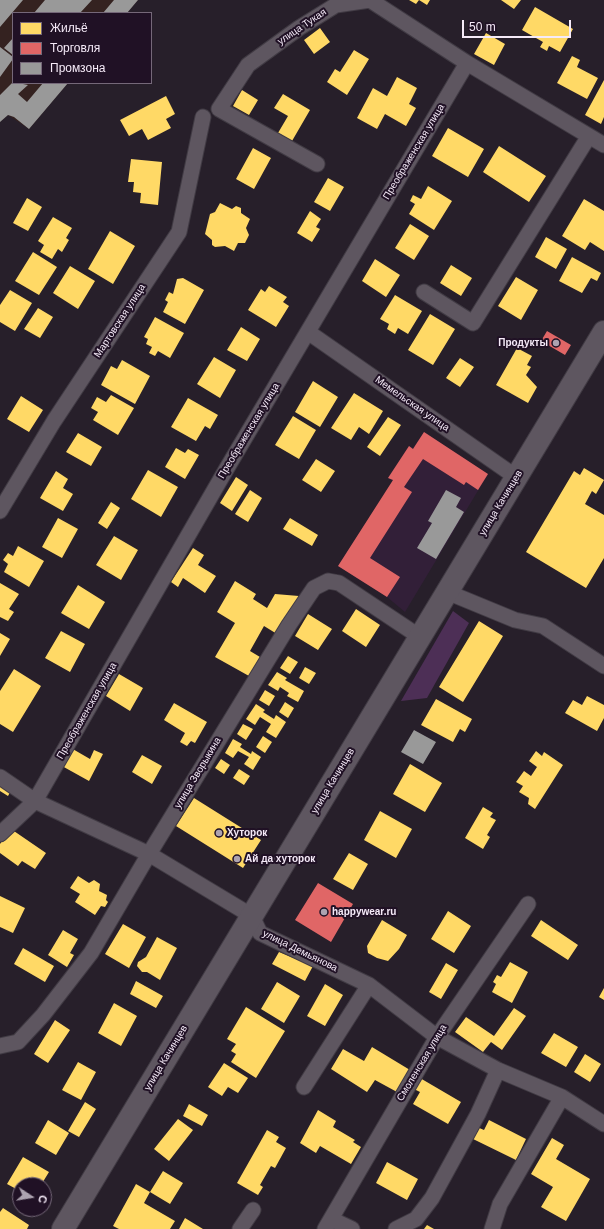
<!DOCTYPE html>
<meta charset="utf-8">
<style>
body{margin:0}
#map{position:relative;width:604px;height:1229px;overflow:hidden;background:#271f2a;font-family:Helvetica,sans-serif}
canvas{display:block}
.legend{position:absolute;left:12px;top:12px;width:140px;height:72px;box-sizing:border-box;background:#201125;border:1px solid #756879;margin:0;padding:5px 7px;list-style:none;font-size:12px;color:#f5eaf8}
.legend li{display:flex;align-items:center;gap:8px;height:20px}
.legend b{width:20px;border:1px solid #756879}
.north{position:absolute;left:12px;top:1177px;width:40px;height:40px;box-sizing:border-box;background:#201125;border:1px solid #756879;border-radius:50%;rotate:102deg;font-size:11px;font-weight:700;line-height:16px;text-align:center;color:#f5eaf8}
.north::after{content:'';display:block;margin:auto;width:14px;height:18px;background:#ada3b0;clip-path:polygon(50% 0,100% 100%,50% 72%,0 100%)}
.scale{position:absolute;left:462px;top:20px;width:109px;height:18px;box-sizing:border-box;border:2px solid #f5eaf8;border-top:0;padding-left:5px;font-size:12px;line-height:14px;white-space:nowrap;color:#f5eaf8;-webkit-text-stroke:3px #201125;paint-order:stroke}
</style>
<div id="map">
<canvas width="604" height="1229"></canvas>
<ul class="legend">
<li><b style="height:11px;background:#ffd966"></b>Жильё</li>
<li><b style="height:11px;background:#e06666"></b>Торговля</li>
<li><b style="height:11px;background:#999"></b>Промзона</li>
</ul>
<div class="north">С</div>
<div class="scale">50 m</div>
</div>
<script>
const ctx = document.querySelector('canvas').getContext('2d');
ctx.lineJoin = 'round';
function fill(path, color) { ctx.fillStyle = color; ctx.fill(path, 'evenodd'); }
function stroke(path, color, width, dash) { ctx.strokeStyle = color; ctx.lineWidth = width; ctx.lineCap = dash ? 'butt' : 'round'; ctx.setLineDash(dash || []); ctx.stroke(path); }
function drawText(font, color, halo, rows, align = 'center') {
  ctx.font = font + ' Helvetica,sans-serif'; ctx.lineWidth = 4; ctx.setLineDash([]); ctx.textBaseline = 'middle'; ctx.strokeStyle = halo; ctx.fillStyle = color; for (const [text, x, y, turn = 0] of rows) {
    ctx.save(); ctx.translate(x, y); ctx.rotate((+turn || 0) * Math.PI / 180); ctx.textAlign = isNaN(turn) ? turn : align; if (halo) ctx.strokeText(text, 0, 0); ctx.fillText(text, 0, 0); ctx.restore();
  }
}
const built = new Path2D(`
 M424,432L488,474L405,612L387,597L338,566L393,481L388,478L409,446L413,448Z`);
const industrial = new Path2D(`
 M0,0H138L127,13H13V83H68L29,129L8,115L0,122Z`);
const green = new Path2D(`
 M453,611L469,623L427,698L401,701Z`);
const homes = new Path2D(`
 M409,0H419L416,4Z
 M419,0H430L427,5Z
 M501,0H521L514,9Z
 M535,7L573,29L560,52L549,46L547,51L540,47L543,42L522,30Z
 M320,28L330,42L314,54L304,40Z
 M486,33L505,44L494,65L474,54Z
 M354,50L369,59L347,95L327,82L335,69L340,72Z
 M572,56L580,60L577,67L598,78L587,99L557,83Z
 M397,77L417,88L409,104L416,108L406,126L385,114L377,129L357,118L373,88L387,96Z
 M604,80V117L601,124L585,115Z
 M242,90L258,100L249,115L233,106Z
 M283,94L310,110L292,141L278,133L288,116L274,108Z
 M166,96L175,114L166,119L171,128L148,140L142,129L129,136L120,120Z
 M448,128L484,149L468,177L432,156Z
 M499,146L546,176L529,202L483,172Z
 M253,148L271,158L254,189L236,179Z
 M131,159L162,162L158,205L140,203L141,193L133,192L134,182H128Z
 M328,178L344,187L330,211L314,202Z
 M428,186L452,201L434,230L409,214L415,204L410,201L413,195L421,199Z
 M27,198L42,207L28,231L13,223Z
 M584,199L604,211V251L590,242L585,250L562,236Z
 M220,203L232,209L236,206L241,208V213L250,219L246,228L249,235L245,243H238L234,251L225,246L215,247L212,245V240L205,234L210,214L215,212Z
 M310,211L321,219L316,227L320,229L312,242L297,233Z
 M53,217L72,228L66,238L69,240L62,252L58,249L52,259L40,252L44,245L38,241Z
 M410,224L429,236L414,260L395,248Z
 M110,231L135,246L113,284L88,269Z
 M546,237L567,249L556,269L535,257Z
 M33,252L57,267L39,295L15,281Z
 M572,257L601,273L597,281L591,278L582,293L559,281Z
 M375,259L400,275L386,297L362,281Z
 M451,265L472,278L461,296L440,283Z
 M70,266L95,281L78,309L53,293Z
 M516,277L538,290L521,320L498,306Z
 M183,278L204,290L185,324L163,312L168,302L165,300L169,292L173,294L177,279Z
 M269,286L287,297L283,302L289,306L276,327L248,310L261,289L265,292Z
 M10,290L32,303L15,331L0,322V305Z
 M395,295L422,311L408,334L398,328L395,334L387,329L389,324L380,319Z
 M38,308L53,317L40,338L24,329Z
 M430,314L455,329L433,365L408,350Z
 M155,317L184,333L170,358L158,351L155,356L149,353L152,347L146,344L148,339L144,337Z
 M241,327L260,339L247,361L227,350Z
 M517,348L532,356L527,365L531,367L526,375L537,387L528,403L496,385Z
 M214,357L236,370L220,398L197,384Z
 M460,358L474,367L460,387L446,378Z
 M122,360L150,376L135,404L101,385L111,366L117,369Z
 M313,381L338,397L320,427L295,412Z
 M354,393L383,411L369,434L359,427L351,440L331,428Z
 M111,395L134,408L118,435L93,420L98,412L91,408L97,397L106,402Z
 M21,396L43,410L29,432L7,419Z
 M188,398L218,415L210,429L205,426L196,441L171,427Z
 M293,416L316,430L299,459L275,445Z
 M388,417L401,425L380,456L367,447Z
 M78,433L102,447L91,466L66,452Z
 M176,448L185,453L188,449L199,455L185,479L165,467Z
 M316,459L335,471L321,492L302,480Z
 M584,468L604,480L596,494L592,491L585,504L604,515V558L586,588L526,552L574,471L580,475Z
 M148,470L178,487L161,517L131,499Z
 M56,471L68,479L63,488L73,494L63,511L40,498Z
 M236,477L248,485L232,511L220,503Z
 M250,490L262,498L248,522L235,514Z
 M111,502L120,508L107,529L98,523Z
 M58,518L78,529L62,558L42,547Z
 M290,518L318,535L312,546L283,529Z
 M114,536L138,550L121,580L96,565Z
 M18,546L44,561L29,587L4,572L8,564L3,560L8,553L13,556Z
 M193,548L204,555L198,565L216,576L205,593L183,578L178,587L171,582Z
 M235,581L256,594L253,599L267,608L275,594L299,596L277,634L264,626L250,651L260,657L249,676L215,657L235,623L217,612Z
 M0,583L19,594L9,609L14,612L8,621L0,617Z
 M78,585L105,602L89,629L61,613Z
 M356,609L380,625L366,647L342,631Z
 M308,614L332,629L318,650L295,636Z
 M479,621L503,636L463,702L439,687Z
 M61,631L85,644L70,672L45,658Z
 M0,633L10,639L0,656Z
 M288,656L298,662L290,674L280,668Z
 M305,667L316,673L309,684L299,678Z
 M14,669L41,686L13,732L0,724V691Z
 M277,672L287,678L285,680L304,691L298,702L287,696L289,693L280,687L278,691L268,685Z
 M119,674L143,688L130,711L106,696Z
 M265,690L275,696L269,706L259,700Z
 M587,696L604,705V718L597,731L565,713L573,700L582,705Z
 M436,699L472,719L465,732L460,729L453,742L421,725Z
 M285,702L294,708L288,718L279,712Z
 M174,703L207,722L195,743L191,741L187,746L180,742L185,733L164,720Z
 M256,704L265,710L263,712L274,719L276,715L286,722L276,738L266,732L271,724L260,717L255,725L246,719Z
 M243,724L253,729L246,740L237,734Z
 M263,736L272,742L265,753L256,747Z
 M233,739L242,744L240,747L251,754L252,751L261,757L253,770L244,764L249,757L238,751L233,758L225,753Z
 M71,748L90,759L94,750L103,754L89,781L62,766Z
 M536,751L542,756L544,752L563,765L535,809L528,804L529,798L519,792L523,786L516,782L524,771L531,776L537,767L529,761Z
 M142,755L162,766L152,784L132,772Z
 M221,759L230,765L224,774L215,768Z
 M410,764L442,783L425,812L393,794Z
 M239,769L250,776L244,785L233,778Z
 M0,774L15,783L8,796L0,791Z
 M194,798L261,840L243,868L176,826Z
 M483,807L493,813L490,817L496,820L487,835L490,837L483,849L465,838Z
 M380,811L412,829L396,858L364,840Z
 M11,829L46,853L35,869L22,861L18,866L0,853V844Z
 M349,853L368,864L353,890L333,879Z
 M78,876L89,883L94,880L100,884L99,891L107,895L106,900L108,902L105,907L101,906L95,915L75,902L80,894L70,888Z
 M0,896L25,908L13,933L0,927Z
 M448,911L471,926L454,953L431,939Z
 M382,920L407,935L399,949L388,961L377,958L368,953L367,946Z
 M541,920L578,945L568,960L531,936Z
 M123,924L146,937L129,968L105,954Z
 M63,930L78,939L70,953L74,955L67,967L48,955Z
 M157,937L177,948L160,980L147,972H142L137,966L138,962L146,957Z
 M23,948L54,966L45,982L14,964Z
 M279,952L313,966L305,981L272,964Z
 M510,962L528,972L512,1003L492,992L496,984L493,982L497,975L501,977Z
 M446,963L458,970L441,999L429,992Z
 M136,981L163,996L156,1008L130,994Z
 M277,982L300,996L284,1023L261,1009Z
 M325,984L343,995L325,1026L307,1016Z
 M604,988V1000L599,997Z
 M114,1003L137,1016L121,1046L98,1033Z
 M246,1007L285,1031L256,1078L231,1062L236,1054L231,1051L236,1044L227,1039Z
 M514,1008L526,1016L502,1050L491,1042L483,1052L455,1032L466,1017L494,1036Z
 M55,1020L70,1030L48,1063L34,1054Z
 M554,1033L578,1047L566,1067L541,1053Z
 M372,1047L410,1070L397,1092L375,1080L367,1092L331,1069L343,1049L364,1061Z
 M585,1054L601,1064L590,1082L574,1072Z
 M78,1062L96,1072L81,1100L62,1090Z
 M224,1063L248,1078L238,1093L228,1087L222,1096L208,1087Z
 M420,1078L461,1102L448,1124L413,1104L420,1092L414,1089Z
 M85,1102L96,1109L79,1137L68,1131Z
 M189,1104L208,1115L202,1126L183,1116Z
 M318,1110L336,1121L333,1127L355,1140L353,1142L361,1147L351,1164L320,1146L316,1153L300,1143Z
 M178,1119L193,1130L169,1161L154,1149Z
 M48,1120L69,1133L56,1155L35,1143Z
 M489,1120L526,1139L516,1160L471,1138L477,1127L484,1130Z
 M267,1130L279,1137L276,1142L286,1148L275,1168L271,1166L260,1185L263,1187L258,1195L237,1183Z
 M552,1138L564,1145L556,1159L590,1179L566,1221L541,1207L553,1187L531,1174Z
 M23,1157L49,1172L41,1185H20V1191L7,1184Z
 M387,1162L418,1179L407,1200L376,1183Z
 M163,1171L183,1183L170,1204L150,1192Z
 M136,1184L150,1192L144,1203L175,1221L170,1229H119L113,1226Z
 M3,1208L29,1225L27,1229H0V1212Z
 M185,1218L203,1229H179Z
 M427,1225L434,1229H424Z`);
const shops = new Path2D(`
 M547,331L571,345L565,355L541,341Z
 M424,432L488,474L478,490L466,482L464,485L423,459L404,487L412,492L370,558L400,577L387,597L338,566L393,480L388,478L409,446L413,449Z
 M318,883L353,904L331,942L295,920Z`);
const industry = new Path2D(`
 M0,0H23L0,27Z
 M45,0H92L80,13H34Z
 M114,0H138L127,13H103Z
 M13,38V55L4,48Z
 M0,47L13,57V59L0,77Z
 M13,82L28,85L18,94L27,102L43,83H68L29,129L14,117L8,115L0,122V95Z
 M446,490L461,498L456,507L464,512L436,559L417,548L432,523L428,521Z
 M414,730L436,742L423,764L401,752Z`);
const street = new Path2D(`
 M317,164L219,109L248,65L299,28L336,5L370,0L467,63L604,145
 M424,292L473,323L589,136
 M308,332L516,477
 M0,511L54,421L179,232L203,117
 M447,592L515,620L543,626L604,666
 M0,777L35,801L149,854L252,916L260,933L369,985L437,1037L498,1070L562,1097L604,1124
 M0,834L35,801L227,468L467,63
 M0,1046L18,1042L43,1015L91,953L149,854L289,625L314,588L328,581L339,583L420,637
 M304,1087L369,985
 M331,1219L352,1229
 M240,1229L253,1210
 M325,1229L437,1037L528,904
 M396,1229L416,1219L432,1198L478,1114L498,1070
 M492,1229L500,1204L562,1097`);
const secondary = new Path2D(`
 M63,1229L604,332`);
const markers = [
 [556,343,4,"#ada3b0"],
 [219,833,4,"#ada3b0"],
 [237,859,4,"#ada3b0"],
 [324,912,4,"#ada3b0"]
];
const streetNames = [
 ["улица Тукая",302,27,-34],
 ["Преображенская улица",414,152,-59],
 ["Мартовская улица",120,321,-57],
 ["Мемельская улица",412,404,35],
 ["Преображенская улица",249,431,-59],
 ["улица Качинцев",501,503,-59],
 ["Преображенская улица",87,711,-60],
 ["улица Зворыкина",198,773,-59],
 ["улица Качинцев",333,781,-59],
 ["улица Демьянова",300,951,26],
 ["улица Качинцев",166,1058,-59],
 ["Смоленская улица",422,1063,-59]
];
const poiNames = [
 ["Продукты",548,343,"right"],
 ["Хуторок",227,833],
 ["Ай да хуторок",245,859],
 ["happywear.ru",332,912]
];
fill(built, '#321f38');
fill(industrial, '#342220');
fill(green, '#4d2f56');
fill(homes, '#ffd966');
fill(shops, '#e06666');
fill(industry, '#999');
stroke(street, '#413b44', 17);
stroke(secondary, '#413b44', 24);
stroke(street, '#5e5660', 15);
stroke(secondary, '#5e5660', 22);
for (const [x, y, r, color] of markers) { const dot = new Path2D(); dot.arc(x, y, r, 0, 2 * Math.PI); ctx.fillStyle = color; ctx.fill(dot); stroke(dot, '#201125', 1.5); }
drawText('10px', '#f5eaf8', '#201125', streetNames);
drawText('bold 10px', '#f5eaf8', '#201125', poiNames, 'left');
</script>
